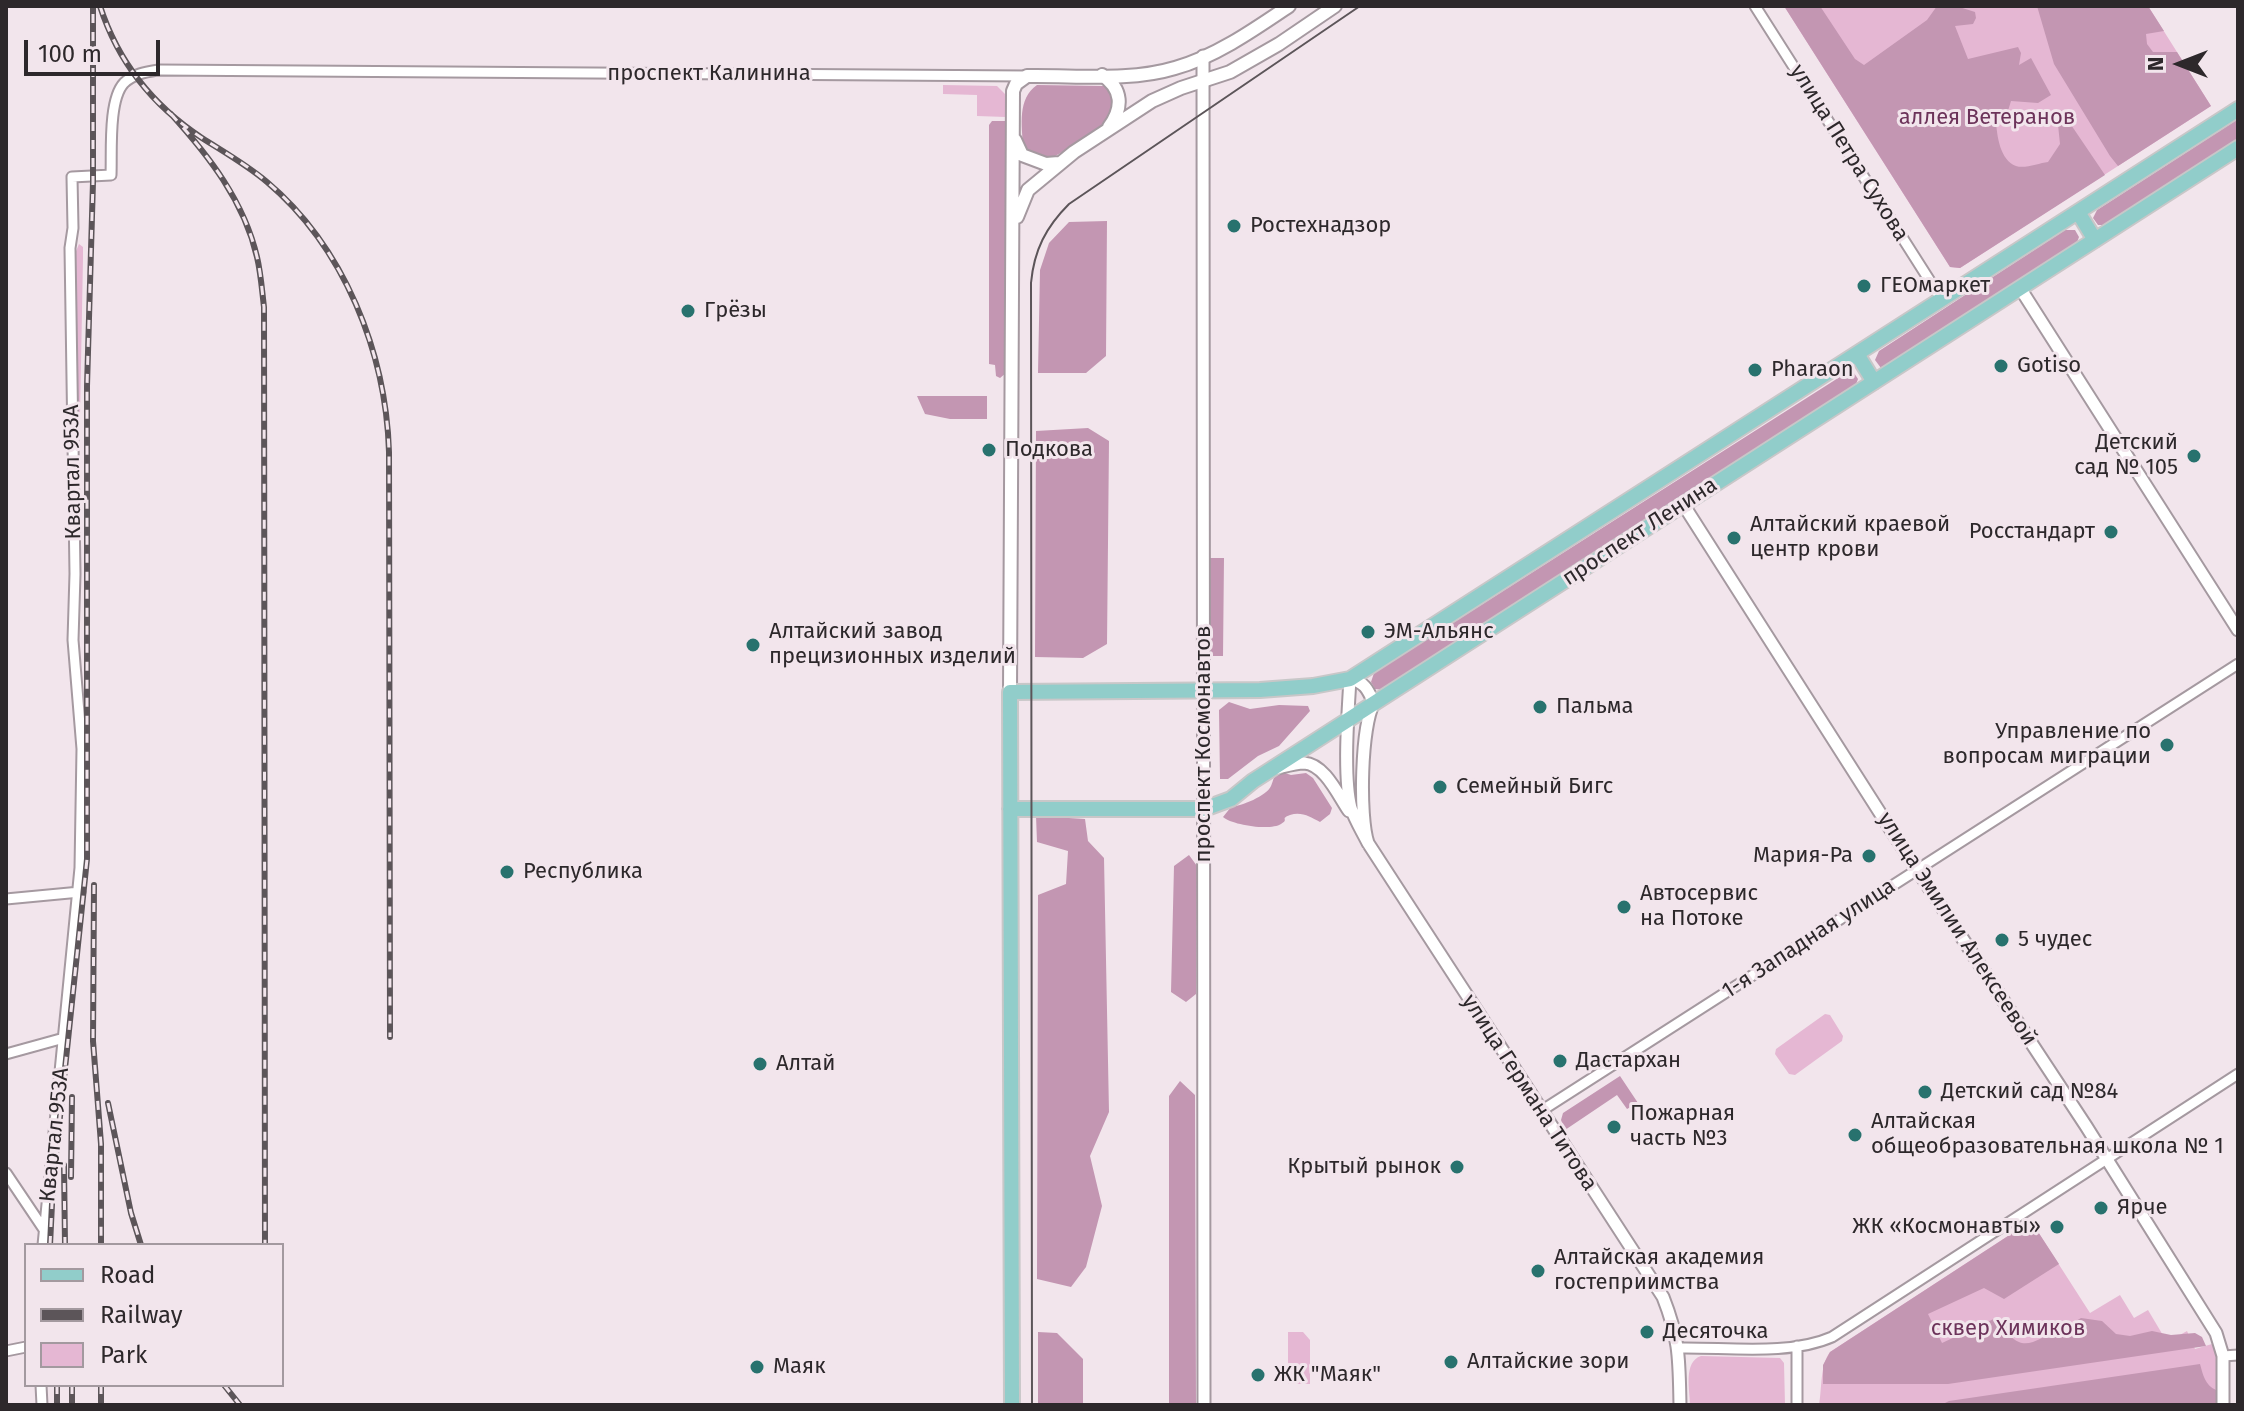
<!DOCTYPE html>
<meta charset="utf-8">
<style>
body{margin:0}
#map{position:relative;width:2244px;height:1411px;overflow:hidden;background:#f2e5ec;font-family:"Fira Sans",sans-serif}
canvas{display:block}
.frame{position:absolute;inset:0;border:8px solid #2d282b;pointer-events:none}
.legend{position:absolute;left:24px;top:1243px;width:260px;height:144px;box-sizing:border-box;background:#f2e5ec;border:2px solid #a3999f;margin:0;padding:10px 14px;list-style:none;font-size:24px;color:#2d282b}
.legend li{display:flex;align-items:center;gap:16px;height:40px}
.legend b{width:40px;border:2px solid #a3999f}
.north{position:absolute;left:2140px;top:24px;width:80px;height:80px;-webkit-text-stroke:6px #f2e5ec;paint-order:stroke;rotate:270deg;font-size:22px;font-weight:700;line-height:32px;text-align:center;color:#2d282b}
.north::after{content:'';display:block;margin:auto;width:28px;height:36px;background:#2d282b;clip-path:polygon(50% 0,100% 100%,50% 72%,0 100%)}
.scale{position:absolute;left:24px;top:40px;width:136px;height:36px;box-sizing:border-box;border:4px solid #2d282b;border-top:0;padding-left:10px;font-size:24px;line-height:28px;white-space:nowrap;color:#2d282b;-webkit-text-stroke:6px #f2e5ec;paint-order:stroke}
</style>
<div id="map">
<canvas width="2244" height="1411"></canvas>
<div class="frame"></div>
<ul class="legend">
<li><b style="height:10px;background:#91cdca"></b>Road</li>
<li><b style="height:10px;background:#5c5559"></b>Railway</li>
<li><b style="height:22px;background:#e5b7d3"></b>Park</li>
</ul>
<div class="north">N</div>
<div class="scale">100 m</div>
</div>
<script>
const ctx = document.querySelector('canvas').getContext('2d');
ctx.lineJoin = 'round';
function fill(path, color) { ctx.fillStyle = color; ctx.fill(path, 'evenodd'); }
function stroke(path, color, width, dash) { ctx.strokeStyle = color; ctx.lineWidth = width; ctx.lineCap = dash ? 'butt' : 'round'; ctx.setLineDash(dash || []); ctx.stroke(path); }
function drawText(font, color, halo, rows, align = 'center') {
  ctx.font = font + ' "Fira Sans",sans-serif'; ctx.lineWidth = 6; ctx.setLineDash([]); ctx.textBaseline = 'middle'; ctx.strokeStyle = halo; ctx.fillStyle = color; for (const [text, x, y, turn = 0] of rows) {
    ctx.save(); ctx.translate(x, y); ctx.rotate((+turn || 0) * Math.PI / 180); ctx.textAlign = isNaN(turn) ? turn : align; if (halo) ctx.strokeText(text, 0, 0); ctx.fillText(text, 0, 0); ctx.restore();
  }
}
const green = new Path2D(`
 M1784,6H2148L2211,106L1960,268L1950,267Z
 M943,85L997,86L1005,94L1006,117L977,116V95L943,94Z
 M79,244L83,247V258L80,417L76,421L74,256Z
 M1825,1014L1830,1015L1843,1036L1842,1041L1795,1075L1789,1074L1775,1054L1776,1049Z
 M2031,1221L2090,1313L2120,1295L2134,1318L2148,1310L2167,1342L2187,1331L2195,1349L2212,1344L2216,1354V1405H1819C1822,1389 1820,1365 1830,1352Z
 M1288,1332H1303L1310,1340V1384H1288Z
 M1701,1356L1780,1358L1784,1363L1785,1405H1690C1690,1390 1683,1362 1701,1356Z`);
const forest = new Path2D(`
 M1784,6H1820L1855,59L1864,65L1927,20L1937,6H1956L1975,12L1976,18L1973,24L1955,26L1968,59L2018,47L2021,53L2019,65L2031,58L2051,95L2038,103L2011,101L2007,114L1996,121C1997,136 2000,160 2016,166C2025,169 2039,163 2048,162L2060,144L2057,115L2061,110L2105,175L1960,268L1950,267Z
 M2037,6H2148L2164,31L2146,34L2147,44L2153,52H2177L2211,106L2118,166L2110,156L2054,64Z
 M1037,85L1104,86L1113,94C1112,104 1111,116 1104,124C1093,136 1064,151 1050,159L1030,154L1023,147C1022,125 1017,99 1037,85Z
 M2238,119V140L2107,225H2098L2093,218L2097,210Z
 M992,121H1006V373L1000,378L996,376L995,365L989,364V125Z
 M1107,221L1106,356L1086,373H1038L1040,270L1049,243L1069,222Z
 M2065,230H2075L2079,237L2076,245L1890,366L1881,368L1875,360L1879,351Z
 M1846,373H1854L1858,379L1855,387L1384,690L1375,689L1371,682L1374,673Z
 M917,396H987V419H950L925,414Z
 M1088,428L1109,441L1107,644L1083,658L1035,657L1036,431Z
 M1209,558H1224L1223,656H1208Z
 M1229,702L1250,709L1279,705L1308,706L1310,711L1279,746L1258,756L1228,779H1220L1219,710Z
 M1282,772L1291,775L1306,773L1313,778L1332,808L1330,814L1320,822C1311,817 1301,811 1290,815C1279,819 1290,819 1281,824C1270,831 1232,825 1223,817L1231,807C1241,806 1267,796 1271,786C1275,777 1271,779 1282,772Z
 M1036,816L1085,819L1088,841L1104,858L1109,1112L1090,1156L1102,1206L1086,1267L1071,1287L1037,1279L1038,895L1066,884L1068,851L1037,842Z
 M1189,855L1197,866L1196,994L1186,1002L1171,992L1174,866Z
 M1620,1076L1638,1103L1627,1109L1617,1095L1565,1130L1561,1120L1563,1113Z
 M1180,1081L1195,1095L1196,1405H1169V1096Z
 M2031,1221L2059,1264L2004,1299L1984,1288L1928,1314L1942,1343L1998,1317C2018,1356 2031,1345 2062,1326L2064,1328L2081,1318L2102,1321L2116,1334L2130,1336L2152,1331L2171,1335L2195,1333L2202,1337L2206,1346L1948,1384H1823V1365L1830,1352Z
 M1038,1332L1057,1333L1083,1359V1405H1038Z
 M2200,1364C2203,1375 2205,1385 2216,1390V1405H1941L1949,1401Z`);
const minor = new Path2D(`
 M1755,6L1942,300
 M6,899L80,892
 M6,1054L64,1038
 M1541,1111L2238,664
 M6,1173L45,1231
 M43,1245L80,868L82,749L73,640L75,574L70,248L73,228L72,177L111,175C112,153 108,100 124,83C133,74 146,72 158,70L1027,76
 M1797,1346V1405
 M1679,1348C1726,1347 1789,1356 1832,1337L2238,1074
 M6,1351L26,1347
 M2223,1356L2238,1355
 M41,1385L42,1405`);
const tertiary = new Path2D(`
 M1203,56L1204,1405
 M2020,288L2238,630
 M1683,504L1889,827L2086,1126L2216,1333L2223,1356V1405
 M1278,768C1286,766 1296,763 1304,763C1325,764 1339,797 1349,811
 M1368,843C1359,817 1361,725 1374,703C1368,690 1365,682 1350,679C1348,713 1343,777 1351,808C1355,820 1362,831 1368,843L1663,1297C1680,1340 1679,1360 1680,1405`);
const secondary = new Path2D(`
 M1102,75C1123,89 1123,108 1109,127
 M1015,140L1022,155L1046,164L1059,163
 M1017,217L1028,190L1074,152L1152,101L1181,88L1230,72L1279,44L1335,6
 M1010,692L1013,91L1016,84L1027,76C1075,75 1129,82 1175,68C1215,57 1255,29 1289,6`);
const primary = new Path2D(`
 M2078,212L2095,240
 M1857,354L1874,382
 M1010,809H1204L1231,799L1253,781L2238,148
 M1012,1405L1010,692L1260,690L1313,686L1350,679L2238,109`);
const tram = new Path2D(`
 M1032,1405L1031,283C1034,250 1046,227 1069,204L1360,6`);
const rail = new Path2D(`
 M100,6C118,62 152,105 202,138C224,152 247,165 267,182C344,247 386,352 389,452L390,1037
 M171,114C209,156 244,201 257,257C261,274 262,291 264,307L265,1245
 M94,885L93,1041L101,1144V1245
 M108,1103L131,1213L141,1245
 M64,1165L65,1245
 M71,1177L72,1097
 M50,1245L53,1183L87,859V386L93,182V6
 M57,1385V1405
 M72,1385V1405
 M101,1385V1405
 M224,1385L240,1405`);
const markers = [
 [1234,226,8,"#28726e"],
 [1864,286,8,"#28726e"],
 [688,311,8,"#28726e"],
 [2001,366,8,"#28726e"],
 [1755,370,8,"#28726e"],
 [989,450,8,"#28726e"],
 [2194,456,8,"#28726e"],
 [2111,532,8,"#28726e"],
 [1734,538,8,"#28726e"],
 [1368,632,8,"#28726e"],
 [753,645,8,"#28726e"],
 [1540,707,8,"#28726e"],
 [2167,745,8,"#28726e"],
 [1440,787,8,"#28726e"],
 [1869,856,8,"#28726e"],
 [507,872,8,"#28726e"],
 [1624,907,8,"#28726e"],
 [2002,940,8,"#28726e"],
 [1560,1061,8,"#28726e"],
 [760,1064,8,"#28726e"],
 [1925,1092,8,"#28726e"],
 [1614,1127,8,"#28726e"],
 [1855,1135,8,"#28726e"],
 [1457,1167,8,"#28726e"],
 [2101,1208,8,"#28726e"],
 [2057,1227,8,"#28726e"],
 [1538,1271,8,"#28726e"],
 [1647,1332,8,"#28726e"],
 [1451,1362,8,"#28726e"],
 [757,1367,8,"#28726e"],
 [1258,1375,8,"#28726e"]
];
const streetNames = [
 ["проспект Калинина",709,74],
 ["улица Петра Сухова",1849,153,58],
 ["Квартал 953А",73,472,-91],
 ["проспект Ленина",1640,532,-33],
 ["проспект Космонавтов",1204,744,-90],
 ["улица Эмилии Алексеевой",1957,929,57],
 ["1-я Западная улица",1809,939,-33],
 ["улица Германа Титова",1529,1093,57],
 ["Квартал 953А",55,1135,-84]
];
const parkNames = [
 ["аллея Ветеранов",1987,118],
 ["сквер Химиков",2008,1329]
];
const poiNames = [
 ["Ростехнадзор",1250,226],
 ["ГЕОмаркет",1880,286],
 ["Грёзы",704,311],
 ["Gotiso",2017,366],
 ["Pharaon",1771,370],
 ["Детский",2178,443,"right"],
 ["сад № 105",2178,468,"right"],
 ["Подкова",1005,450],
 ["Алтайский краевой",1750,525],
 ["центр крови",1750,550],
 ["Росстандарт",2095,532,"right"],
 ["Алтайский завод",769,632],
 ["прецизионных изделий",769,657],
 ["ЭМ-Альянс",1384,632],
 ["Пальма",1556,707],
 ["Управление по",2151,732,"right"],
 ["вопросам миграции",2151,757,"right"],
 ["Семейный Бигс",1456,787],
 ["Мария-Ра",1853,856,"right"],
 ["Республика",523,872],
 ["Автосервис",1640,894],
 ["на Потоке",1640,919],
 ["5 чудес",2018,940],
 ["Дастархан",1576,1061],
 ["Алтай",776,1064],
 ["Детский сад №84",1941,1092],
 ["Пожарная",1630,1114],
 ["часть №3",1630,1139],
 ["Алтайская",1871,1122],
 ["общеобразовательная школа № 1",1871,1147],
 ["Крытый рынок",1441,1167,"right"],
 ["Ярче",2117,1208],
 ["ЖК «Космонавты»",2041,1227,"right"],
 ["Алтайская академия",1554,1258],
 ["гостеприимства",1554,1283],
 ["Десяточка",1663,1332],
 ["Алтайские зори",1467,1362],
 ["Маяк",773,1367],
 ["ЖК \"Маяк\"",1274,1375]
];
fill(green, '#e5b7d3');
fill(forest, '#c396b2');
stroke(minor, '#a599a0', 13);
stroke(tertiary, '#a599a0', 15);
stroke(secondary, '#a599a0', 16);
stroke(primary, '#c8c7c8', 18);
stroke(minor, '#fff', 9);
stroke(tertiary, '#fff', 11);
stroke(secondary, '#fff', 12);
stroke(primary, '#91cdca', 14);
stroke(tram, '#5c5559', 2);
stroke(rail, '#5c5559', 6);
stroke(rail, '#f2e5ec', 3, [9]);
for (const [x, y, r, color] of markers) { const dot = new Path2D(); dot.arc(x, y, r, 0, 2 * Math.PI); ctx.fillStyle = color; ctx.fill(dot); stroke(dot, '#f2e5ec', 3); }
drawText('22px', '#2d282b', '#f2e5ec', streetNames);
drawText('22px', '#6c335a', '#f2e5ec', parkNames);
drawText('22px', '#2d282b', '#f2e5ec', poiNames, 'left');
</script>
